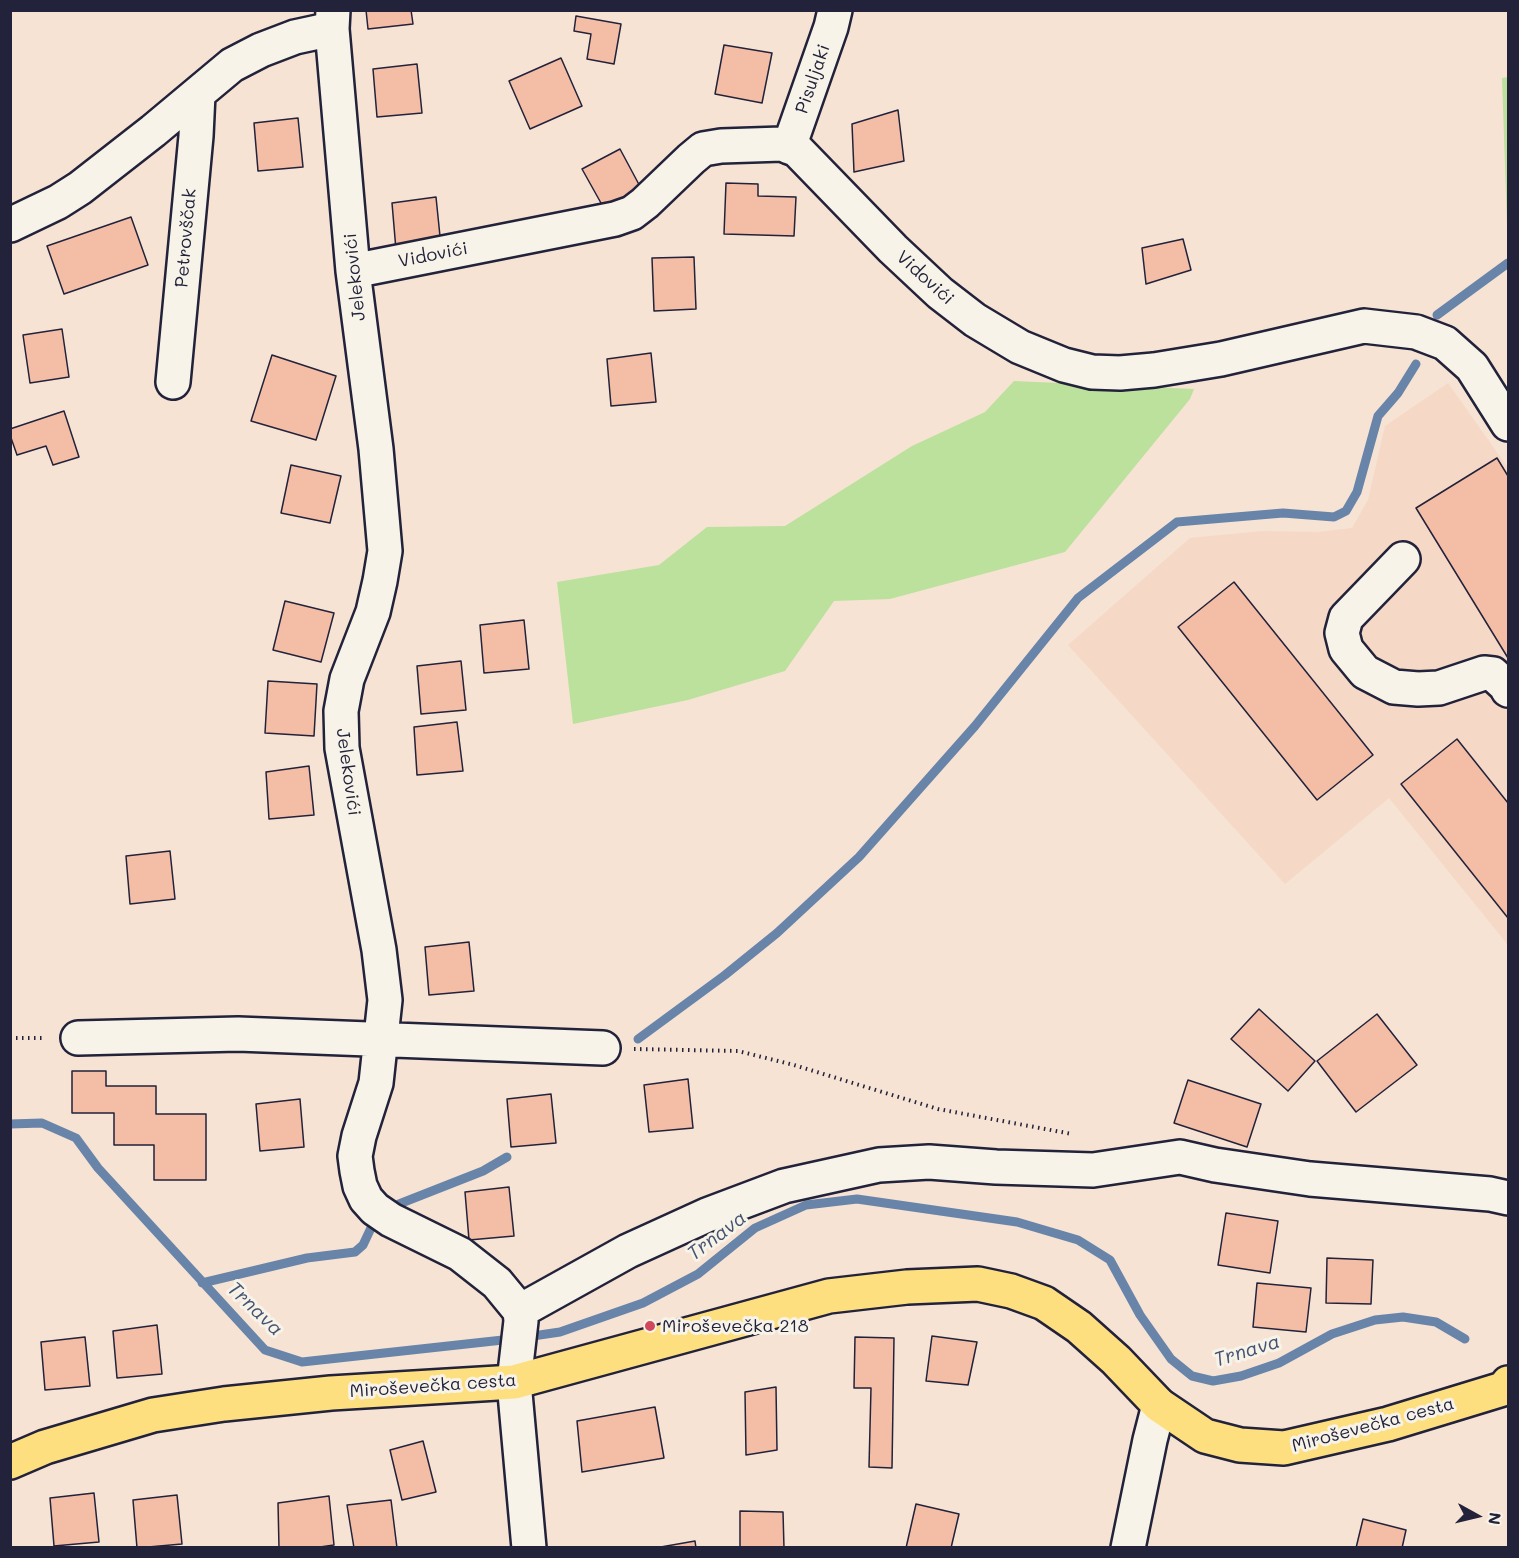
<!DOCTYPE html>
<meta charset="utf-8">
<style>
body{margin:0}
#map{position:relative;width:1519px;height:1558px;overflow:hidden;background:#f6e3d4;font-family:Mali,sans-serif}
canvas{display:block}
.frame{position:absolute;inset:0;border:12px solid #22223b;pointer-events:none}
.north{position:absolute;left:1447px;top:1486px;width:60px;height:60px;-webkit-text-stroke:4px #f7f3e8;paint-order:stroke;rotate:98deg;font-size:16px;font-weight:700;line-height:24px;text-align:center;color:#22223b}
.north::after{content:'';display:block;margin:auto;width:21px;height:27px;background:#22223b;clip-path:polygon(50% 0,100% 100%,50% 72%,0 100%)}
</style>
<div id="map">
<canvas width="1519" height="1558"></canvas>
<div class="frame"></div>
<div class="north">N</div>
</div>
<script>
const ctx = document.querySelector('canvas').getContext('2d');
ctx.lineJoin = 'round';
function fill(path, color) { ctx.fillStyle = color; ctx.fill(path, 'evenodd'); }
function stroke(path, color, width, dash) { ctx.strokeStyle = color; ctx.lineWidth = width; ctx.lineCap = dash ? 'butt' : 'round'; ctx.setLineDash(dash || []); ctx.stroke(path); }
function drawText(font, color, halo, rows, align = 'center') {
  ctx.font = font + ' Mali,sans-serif'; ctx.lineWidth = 6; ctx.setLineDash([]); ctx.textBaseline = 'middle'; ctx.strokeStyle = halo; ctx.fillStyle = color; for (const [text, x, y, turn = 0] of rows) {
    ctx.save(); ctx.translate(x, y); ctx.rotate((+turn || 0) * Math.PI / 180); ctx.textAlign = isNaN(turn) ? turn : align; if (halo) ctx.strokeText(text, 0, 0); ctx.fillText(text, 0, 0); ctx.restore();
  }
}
const built = new Path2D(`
 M1448,383L1508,468V945L1389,798L1285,884L1068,645L1190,538L1263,531L1318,532L1352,528L1368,500L1385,426Z`);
const green = new Path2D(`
 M1508,77V255L1502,78Z
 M1014,381L1194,389L1190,399L1065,552L890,599L834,601L785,671L688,700L573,724L557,582L659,565L707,527L785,526L912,446L985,412Z`);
const stream = new Path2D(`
 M1437,315L1508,263
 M638,1039L725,975L777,933L859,857L975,726L1078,598L1177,522L1283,513L1334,517L1346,511L1357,492L1378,416L1398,393L1416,364
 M10,1124L42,1123L76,1138L98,1168L265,1350L302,1362L512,1339
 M390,1211L399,1204L483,1171L507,1157
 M202,1283L307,1258L355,1252L363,1245L371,1228L380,1221
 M526,1337L560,1332L643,1303L698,1274L755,1228L806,1205L857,1199L1017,1222L1078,1240L1110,1260L1140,1315L1171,1359L1192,1376L1213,1381L1241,1376L1279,1363L1332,1334L1375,1320L1403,1317L1436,1322L1465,1339`);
const building = new Path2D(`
 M366,10H411L413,24L368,29Z
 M576,16L621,24L614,64L587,59L591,34L574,31Z
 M724,45L772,53L762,103L715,94Z
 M561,58L582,106L530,129L509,81Z
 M417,64L422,113L377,117L373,69Z
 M898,110L904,161L854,172L852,124Z
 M298,118L303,167L258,171L254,123Z
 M620,149L643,192L606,212L582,169Z
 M726,183L758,184V196L796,197L794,236L724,234Z
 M436,197L441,246L396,250L392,203Z
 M131,217L148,265L64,294L47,246Z
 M1183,239L1191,270L1146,284L1142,248Z
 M694,257L696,309L654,311L652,258Z
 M62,329L69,377L30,383L23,335Z
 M651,353L656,402L611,406L607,359Z
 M272,355L336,376L316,440L251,421Z
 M64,411L79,457L53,465L46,446L17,455L10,435V429Z
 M1497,458L1508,476V658L1416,508Z
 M291,465L341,476L330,523L281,513Z
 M1234,582L1373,755L1317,800L1178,627Z
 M285,601L334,613L321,662L273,650Z
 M524,620L529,669L484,673L480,625Z
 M461,661L466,710L421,714L417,666Z
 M268,681L317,684L314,736L265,733Z
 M457,722L463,771L417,775L414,727Z
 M1457,739L1508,803V918L1401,784Z
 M309,766L314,815L269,819L266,772Z
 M170,851L175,899L130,904L126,856Z
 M469,942L474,991L429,995L425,947Z
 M1259,1009L1315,1061L1288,1091L1231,1039Z
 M1377,1014L1417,1065L1356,1112L1317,1061Z
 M72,1071H106V1086H156V1114H206V1180H154V1145H114V1113H72Z
 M688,1079L693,1128L649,1132L644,1085Z
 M1188,1080L1261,1104L1247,1147L1174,1123Z
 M551,1094L556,1143L511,1147L507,1099Z
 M300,1099L304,1147L260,1151L256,1104Z
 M509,1187L514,1236L469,1240L465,1192Z
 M1226,1213L1278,1221L1270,1273L1218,1265Z
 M1327,1258L1373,1260L1371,1304L1326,1303Z
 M1257,1283L1311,1288L1306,1332L1253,1327Z
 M157,1325L162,1374L117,1378L113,1331Z
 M932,1336L977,1342L968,1385L926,1381Z
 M85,1337L90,1386L45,1390L41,1342Z
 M855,1337L894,1338L892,1468L869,1467L871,1388H854Z
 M776,1387L777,1450L746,1455L745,1392Z
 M655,1407L664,1458L582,1472L577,1421Z
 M423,1441L436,1492L402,1500L390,1450Z
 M94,1493L99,1542L54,1546L50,1498Z
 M177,1495L182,1544L137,1548L133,1500Z
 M329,1496L334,1545L313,1548H279L278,1503Z
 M391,1500L397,1548H354L347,1505Z
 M916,1504L959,1514L951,1548H906Z
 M740,1511L783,1512L784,1548H740Z
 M1363,1519L1406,1530L1402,1548H1356Z
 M695,1541L696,1548H655Z`);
const path = new Path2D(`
 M10,1038H46
 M634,1049L738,1051L794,1065L938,1109L1072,1134`);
const minor = new Path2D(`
 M333,10L332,29L353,271L376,449L385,551L380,581L373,612L347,679L341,711L342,748L379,950L385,1000L376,1083L359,1136L355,1156L357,1171L360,1186L366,1199L375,1209L391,1220L460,1254L497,1283L520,1311L521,1321L514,1382L529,1548
 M789,147L831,27L835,10
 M10,225L58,202L80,188L153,131L232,65L261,50L295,37L332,29
 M353,271L615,219L632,213L645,203L691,159L703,149L721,146L782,144L797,150L893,249L940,293L975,320L1020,347L1064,365L1092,372L1120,373L1154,370L1221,359L1364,326L1416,332L1445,343L1472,367L1508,424
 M173,382L196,136L198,94
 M1403,559L1346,618L1342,633L1346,649L1365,672L1394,687L1418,689L1439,688L1484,673L1493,674L1506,686L1508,690
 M78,1038L238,1034L603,1048
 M520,1311L628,1251L707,1215L784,1186L879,1165L929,1162L996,1167L1093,1170L1180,1157L1215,1165L1310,1179L1490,1194L1508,1198
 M1128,1548L1150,1440L1159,1405`);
const major = new Path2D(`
 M10,1462L45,1447L153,1415L224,1404L331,1393L514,1382L829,1296L907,1287L978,1284L1011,1291L1044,1303L1079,1327L1116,1360L1159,1405L1205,1436L1240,1445L1284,1448L1388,1424L1506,1388L1508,1383`);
const markers = [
 [650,1326,6,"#d1495b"]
];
const streetNames = [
 ["Pisuljaki",813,79,-71],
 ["Petrovščak",186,238,-85],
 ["Vidovići",433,255,-11],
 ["Jelekovići",355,277,-96],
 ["Vidovići",925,278,42],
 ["Jelekovići",348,772,82],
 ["Miroševečka cesta",433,1386,-4],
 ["Miroševečka cesta",1373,1425,-15]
];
const poiNames = [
 ["Miroševečka 218",662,1326]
];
const waterNames = [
 ["Trnava",717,1236,-37],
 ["Trnava",255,1309,44],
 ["Trnava",1247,1351,-17]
];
fill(built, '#f5d8c6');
fill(green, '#bbe19d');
stroke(stream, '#6984a9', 9);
fill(building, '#f3bda6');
stroke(building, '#22223b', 1.5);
stroke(minor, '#22223b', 38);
stroke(major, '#22223b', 38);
stroke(path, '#22223b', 4, [1.5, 4.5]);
stroke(minor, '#f7f3e8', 33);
stroke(major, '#fedf80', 33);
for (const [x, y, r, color] of markers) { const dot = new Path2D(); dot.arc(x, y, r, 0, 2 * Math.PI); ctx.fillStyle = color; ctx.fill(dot); stroke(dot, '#f7f3e8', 2); }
drawText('18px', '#22223b', '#f7f3e8', streetNames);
drawText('18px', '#22223b', '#f7f3e8', poiNames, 'left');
drawText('italic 20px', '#465372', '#f7f3e8', waterNames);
</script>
